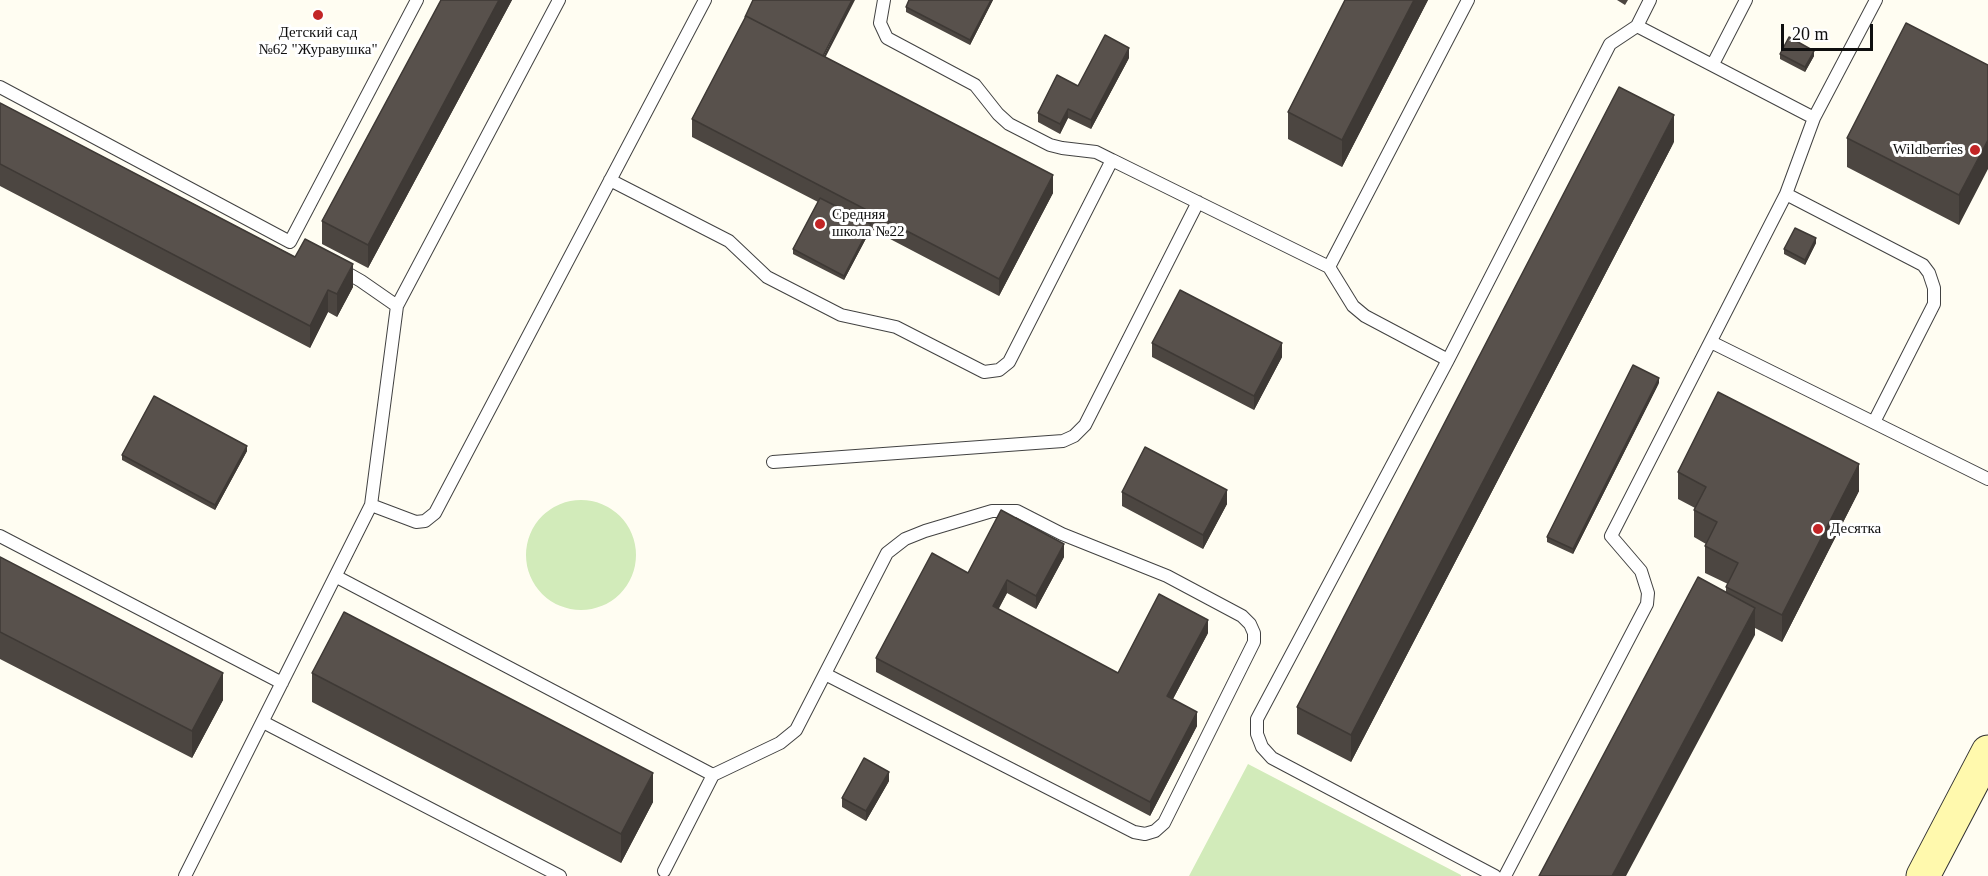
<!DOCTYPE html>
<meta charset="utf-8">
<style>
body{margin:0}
#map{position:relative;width:1988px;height:876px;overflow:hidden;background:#fffdf2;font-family:"Times New Roman",serif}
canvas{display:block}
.scale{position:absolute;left:1781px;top:24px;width:92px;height:27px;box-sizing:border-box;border:3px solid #0f0f0f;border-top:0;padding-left:8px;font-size:18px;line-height:21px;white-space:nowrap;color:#0f0f0f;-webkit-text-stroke:4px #fff;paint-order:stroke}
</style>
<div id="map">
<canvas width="1988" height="876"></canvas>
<div class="scale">20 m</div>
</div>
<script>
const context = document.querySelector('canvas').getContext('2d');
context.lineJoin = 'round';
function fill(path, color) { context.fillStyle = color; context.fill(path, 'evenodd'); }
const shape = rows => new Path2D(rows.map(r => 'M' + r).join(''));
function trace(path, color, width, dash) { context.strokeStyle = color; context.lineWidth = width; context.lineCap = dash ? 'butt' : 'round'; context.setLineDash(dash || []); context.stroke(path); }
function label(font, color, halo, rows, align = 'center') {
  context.font = font + ' "Times New Roman",serif'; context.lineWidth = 6; context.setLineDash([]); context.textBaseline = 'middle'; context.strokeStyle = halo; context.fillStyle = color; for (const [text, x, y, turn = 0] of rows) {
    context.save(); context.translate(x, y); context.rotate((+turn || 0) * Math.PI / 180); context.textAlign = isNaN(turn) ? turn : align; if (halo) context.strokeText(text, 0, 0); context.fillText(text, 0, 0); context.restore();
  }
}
const green = shape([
 '526 555a55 55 0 1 1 110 0a55 55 0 1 1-110 0Z',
 [1248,764,1461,875,1461,876,1189,876]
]);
const service = shape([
 [884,0,880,23,887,38,975,85,998,114,1009,124,1050,145,1062,148,1096,152,1112,160],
 [1637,26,1814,118],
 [1713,64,1746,0],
 [0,87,290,242,417,0],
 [610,180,729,241,767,277,841,315,896,327,984,372,999,370,1009,362,1112,160,1329,267],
 [1786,194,1923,265,1929,273,1934,288,1934,304,1874,422],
 [340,269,361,281,397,306],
 [1711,342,1988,479],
 [1448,360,1365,316,1353,306,1329,267,1468,0],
 [773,462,1063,441,1074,436,1085,425,1198,202],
 [371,505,416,522,425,521,435,513,705,0],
 [0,536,282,683],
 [337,577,713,775,664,871],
 [263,722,560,876],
 [713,775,780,743,796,730,887,553,905,539,925,531,992,511,1017,511,1062,534,1167,576,1242,616,1250,624,1254,633,1254,642,1164,823,1155,831,1145,834,1134,832,825,674],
 [185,876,371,505,397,306,559,0],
 [1495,876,1272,758,1262,747,1257,734,1257,719,1448,360,1610,44,1637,26,1650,0],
 [1505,876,1647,604,1648,593,1641,571,1611,536,1786,194,1814,118,1876,0]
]);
const secondary = shape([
 [1923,876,1988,752]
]);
const wall = shape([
 [441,0,512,0,368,268,322,244,322,221],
 [993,0,970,45,906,12,906,7],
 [1345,0,1428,0,1342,167,1288,139,1288,112],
 [1617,0,1628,0,1625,5],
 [745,18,825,57,1053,193,999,296,871,229,844,280,793,254,793,249,818,202,692,137,692,119],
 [1780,54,1814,56,1805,72,1780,59],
 [1129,58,1091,129,1068,118,1060,134,1038,122,1038,113,1078,86],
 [1988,65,1959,225,1847,167,1847,138],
 [0,103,353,287,337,317,328,312,310,348,0,186],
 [1674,142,1351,762,1297,734,1297,707],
 [1816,243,1805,265,1784,254,1784,249],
 [1152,343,1282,357,1254,410,1152,357],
 [1659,383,1573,554,1547,542,1547,537],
 [247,451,215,510,122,460,122,455],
 [1678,472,1859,491,1782,642,1755,628,1755,635,1726,592,1726,587,1728,584,1705,573,1705,546,1706,544,1694,537,1694,510,1695,508,1678,499],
 [1122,492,1227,504,1203,549,1122,506],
 [0,557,223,700,192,758,0,659],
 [1064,557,1036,609,1007,593,998,609,1118,673,1208,633,1173,699,1197,726,1150,816,876,672,876,658,968,573],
 [312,673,653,802,621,863,312,702],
 [889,781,866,821,842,807,842,798]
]);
const shadedWall = shape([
 [499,0,512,0,368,268,368,245],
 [852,0,855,0,823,62,823,57],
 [991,0,993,0,970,45,970,40],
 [1414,0,1428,0,1342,167,1342,140],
 [1129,48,1129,58,1091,129,1091,120],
 [1814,51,1814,56,1805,72,1805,67],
 [1068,109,1068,118,1060,134,1060,124],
 [1674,115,1674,142,1351,762,1351,735],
 [1988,140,1988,169,1959,225,1959,195],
 [1053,175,1053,193,999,296,999,279],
 [871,224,871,229,844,280,844,276],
 [1816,238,1816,243,1805,265,1805,260],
 [353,264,353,287,337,317,337,294],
 [328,290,328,312,310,348,310,326],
 [1282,343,1282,357,1254,410,1254,396],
 [1659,378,1659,383,1573,554,1573,549],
 [247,446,247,451,215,510,215,505],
 [1859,464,1859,491,1782,642,1782,615],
 [1227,490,1227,504,1203,549,1203,535],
 [1064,544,1064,557,1036,609,1036,596],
 [1007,580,1007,593,993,620,993,606],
 [1755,608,1755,635,1626,876,1612,876],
 [1208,620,1208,633,1167,710,1167,696],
 [223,673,223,700,192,758,192,731],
 [1197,712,1197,726,1150,816,1150,802],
 [889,772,889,781,866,821,866,811],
 [653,773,653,802,621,863,621,834]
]);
const building = shape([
 [441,0,499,0,368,245,322,221,441,0],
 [753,0,852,0,823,56,746,16,745,17,753,0],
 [909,0,991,0,970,40,906,7,909,0],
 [1345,0,1414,0,1342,140,1288,112,1345,0],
 [746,16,1053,175,999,279,692,119,746,16],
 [1906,23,1988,65,1988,140,1959,195,1847,138,1906,23],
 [1105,35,1129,48,1091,120,1068,109,1060,124,1038,113,1057,75,1078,86,1105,35],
 [1789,37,1814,51,1805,67,1780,54,1789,37],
 [1619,87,1674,115,1351,735,1297,707,1619,87],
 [0,103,295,257,305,239,353,264,337,294,328,290,310,326,0,164,0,103],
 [820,198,871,224,844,276,793,249,820,198],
 [1795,228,1816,238,1805,260,1784,249,1795,228],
 [1180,290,1282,343,1254,396,1152,343,1180,290],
 [1633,365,1659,378,1573,549,1547,537,1633,365],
 [1718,392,1859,464,1782,615,1726,587,1738,563,1705,546,1717,522,1694,510,1706,487,1678,472,1718,392],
 [154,396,247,446,215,505,122,455,154,396],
 [1145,447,1227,490,1203,535,1122,492,1145,447],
 [1001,510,1064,544,1036,596,1007,580,993,606,1118,673,1159,594,1208,620,1167,696,1197,712,1150,802,876,658,932,553,968,573,1001,510],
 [0,557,223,673,192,731,0,632,0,557],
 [1698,577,1755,608,1612,876,1539,876,1698,577],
 [344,612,653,773,621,834,312,673,344,612],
 [864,758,889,772,866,811,842,798,864,758]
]);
const markers = [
 [318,15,6,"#c22526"],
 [1975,150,6,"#c22526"],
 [820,224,6,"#c22526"],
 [1818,529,6,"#c22526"]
];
const poiNames = [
 ["Детский сад",318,33,"center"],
 ["№62 \"Журавушка\"",318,50,"center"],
 ["Wildberries",1963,150,"right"],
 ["Средняя",832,215],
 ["школа №22",832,232],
 ["Десятка",1830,529]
];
fill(green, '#d2ebba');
trace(service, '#424242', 14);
trace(secondary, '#313131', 35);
trace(service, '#fff', 12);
trace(secondary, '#fff9ad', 33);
fill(wall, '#4c4641');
fill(shadedWall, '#3e3935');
fill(building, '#58514c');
trace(building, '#3e3935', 1.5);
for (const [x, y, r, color] of markers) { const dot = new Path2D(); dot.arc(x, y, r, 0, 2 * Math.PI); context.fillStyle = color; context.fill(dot); trace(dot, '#fff', 2); }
label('15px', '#0f0f0f', '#fff', poiNames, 'left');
</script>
